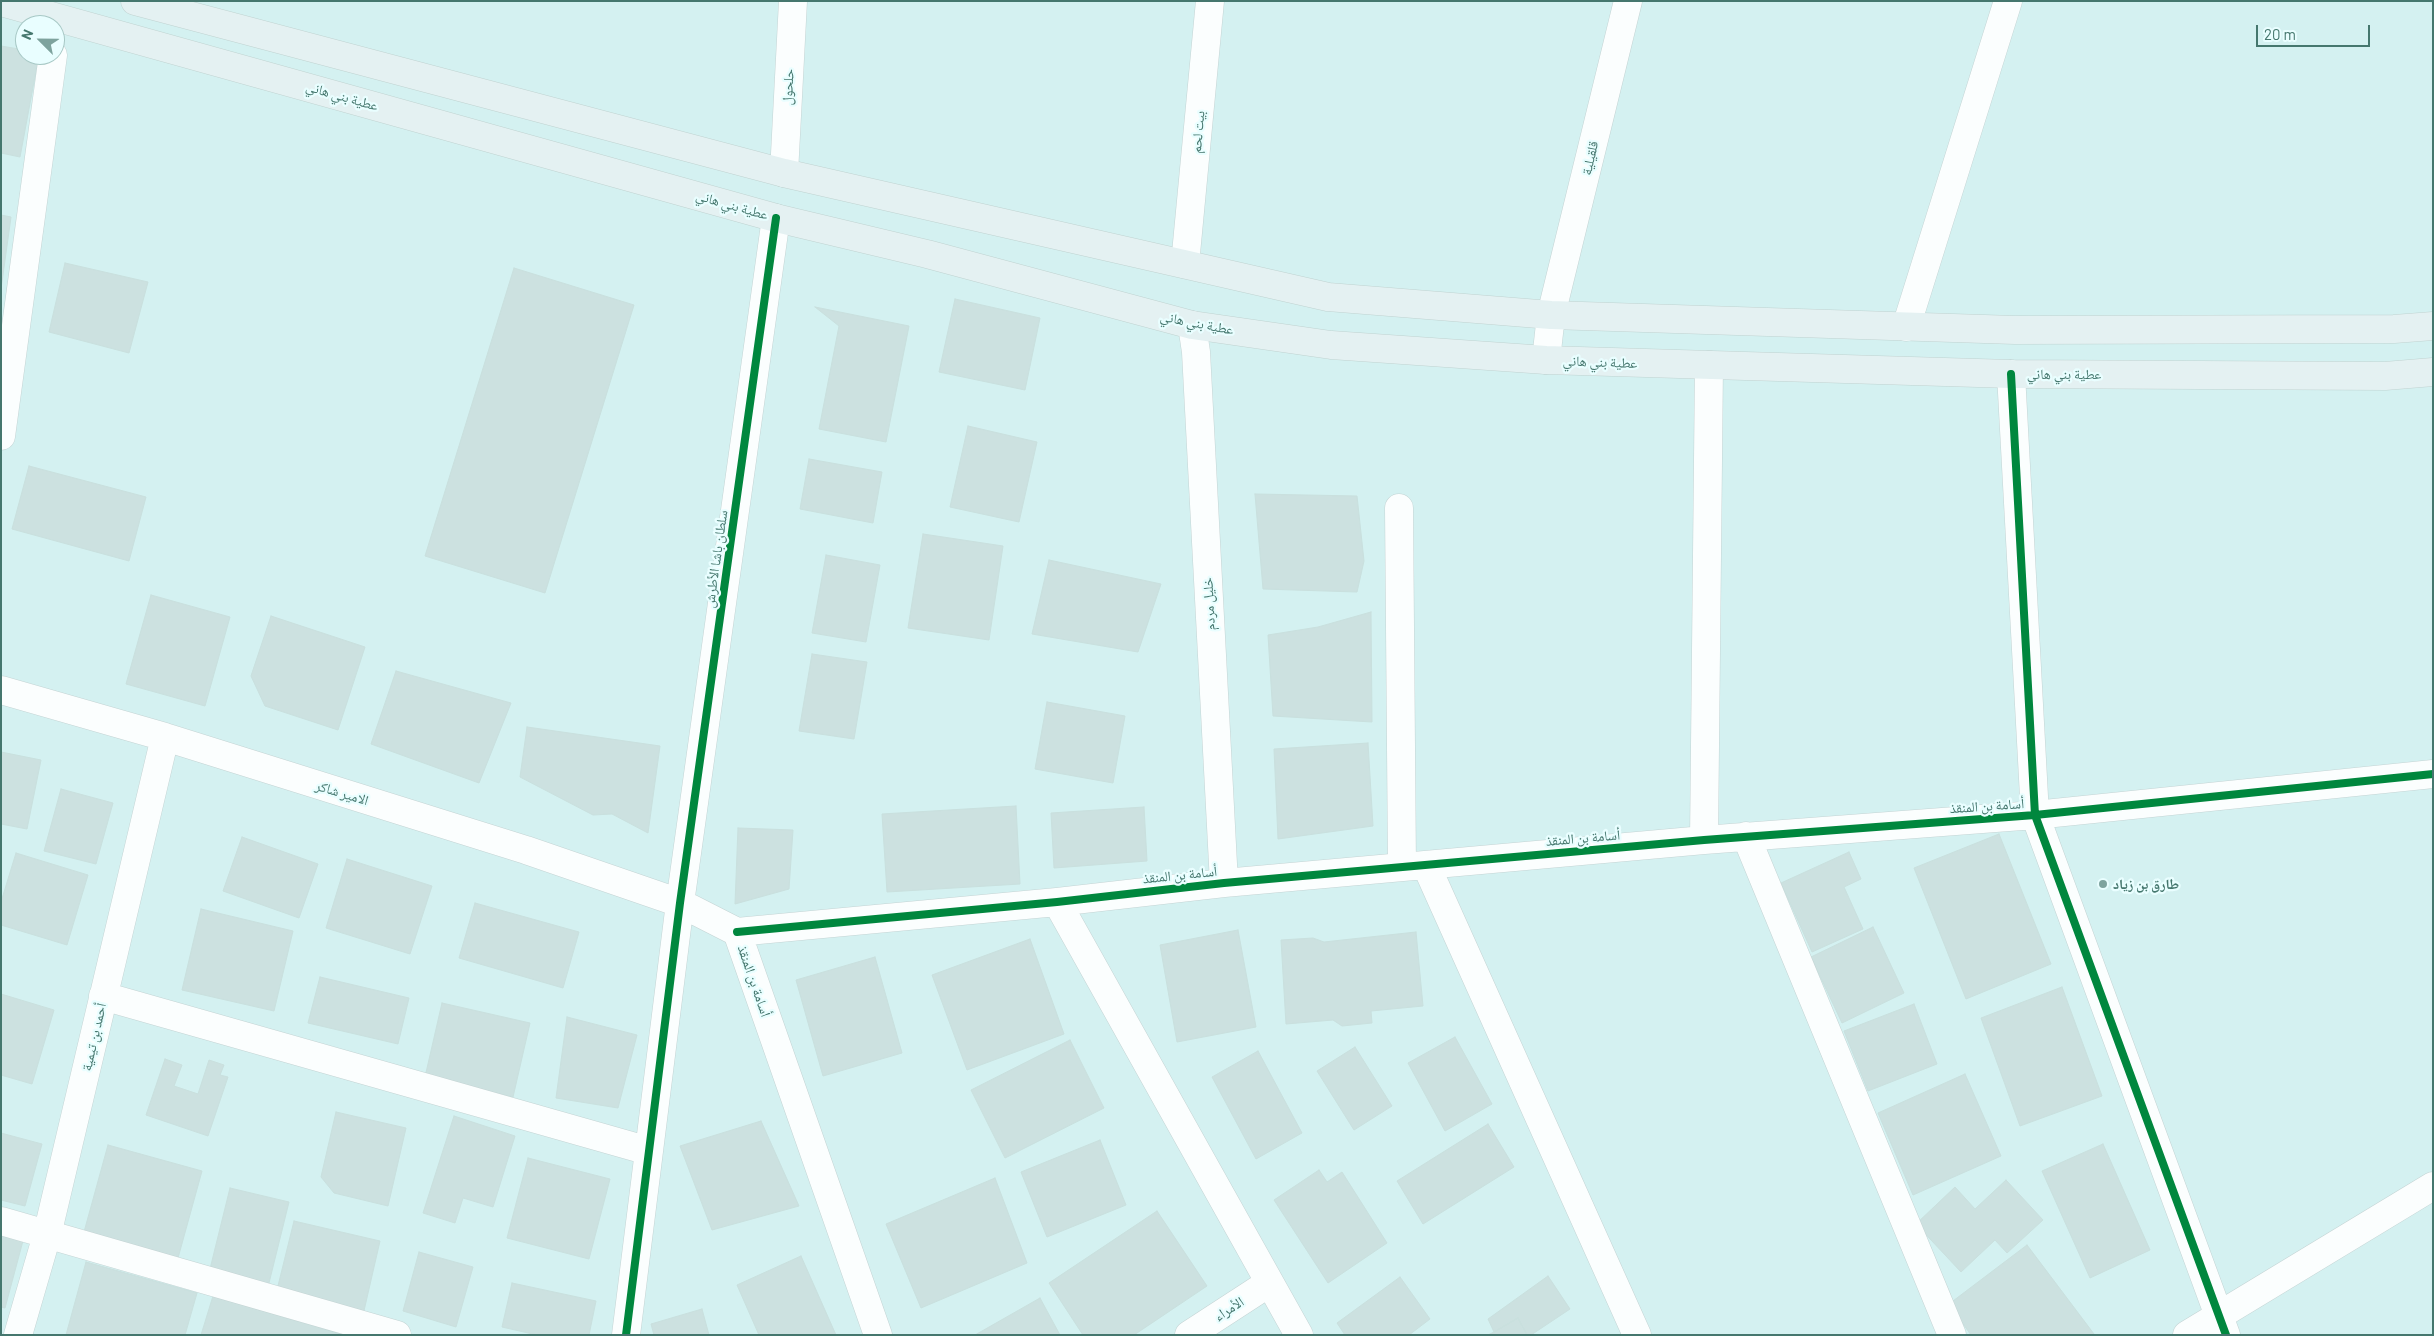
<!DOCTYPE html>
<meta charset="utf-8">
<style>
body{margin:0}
#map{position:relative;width:2434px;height:1336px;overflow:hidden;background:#e7f6f8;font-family:Barlow,sans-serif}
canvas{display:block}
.frame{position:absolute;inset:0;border:2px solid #45776e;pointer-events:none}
.north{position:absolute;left:15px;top:15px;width:50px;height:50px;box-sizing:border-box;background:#e9feff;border:1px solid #a7c8c5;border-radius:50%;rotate:293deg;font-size:14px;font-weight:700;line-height:20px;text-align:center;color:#45776e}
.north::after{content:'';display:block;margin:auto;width:18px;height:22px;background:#7ea39e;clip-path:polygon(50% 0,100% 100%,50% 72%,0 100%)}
.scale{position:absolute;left:2256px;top:25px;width:114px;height:22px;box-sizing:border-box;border:2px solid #45776e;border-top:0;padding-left:6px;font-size:15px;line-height:18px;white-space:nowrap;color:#45776e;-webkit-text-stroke:4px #e9feff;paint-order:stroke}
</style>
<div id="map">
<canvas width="2434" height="1336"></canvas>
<div class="frame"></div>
<div class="north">N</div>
<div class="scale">20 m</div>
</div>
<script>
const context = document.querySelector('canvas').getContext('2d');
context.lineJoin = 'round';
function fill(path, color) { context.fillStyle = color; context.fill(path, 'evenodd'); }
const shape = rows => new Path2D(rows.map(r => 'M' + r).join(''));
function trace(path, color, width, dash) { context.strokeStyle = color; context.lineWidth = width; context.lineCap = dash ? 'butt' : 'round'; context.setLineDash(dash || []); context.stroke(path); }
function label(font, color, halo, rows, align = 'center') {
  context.font = font + ' Barlow,"Noto Naskh Arabic",sans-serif'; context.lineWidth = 4.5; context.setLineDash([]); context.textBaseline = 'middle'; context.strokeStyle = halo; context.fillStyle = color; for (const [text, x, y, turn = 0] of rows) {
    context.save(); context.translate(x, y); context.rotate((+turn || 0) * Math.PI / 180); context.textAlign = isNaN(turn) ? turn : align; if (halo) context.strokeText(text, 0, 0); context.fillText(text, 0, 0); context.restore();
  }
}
const residential = shape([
 [1,1,2433,1,2433,1335,1,1335],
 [25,25,55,25,55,55,25,55]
]);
const building = shape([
 [1,46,25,50,25,55,39,55,20,157,1,153,1,46],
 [1,215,11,217,1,289,1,215],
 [65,263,148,282,129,353,49,332,65,263],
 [514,268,634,305,545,593,425,556,514,268],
 [955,299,1040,318,1025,390,939,372,955,299],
 [815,307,909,326,886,442,819,429,839,326,815,307],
 [968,426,1037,442,1019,522,950,507,968,426],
 [809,459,882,472,873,523,800,509,809,459],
 [29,466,146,497,129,561,12,529,29,466],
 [1255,494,1357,496,1364,561,1357,592,1263,589,1255,494],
 [923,534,1003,546,989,640,908,628,923,534],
 [826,555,880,565,866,642,812,633,826,555],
 [1049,560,1161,584,1138,652,1032,634,1049,560],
 [151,595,230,617,205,706,126,684,151,595],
 [1371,612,1372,722,1273,716,1268,635,1318,627,1371,612],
 [271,616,365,647,338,730,265,706,251,676,271,616],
 [812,654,867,662,854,739,799,731,812,654],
 [396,671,511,703,479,783,371,744,396,671],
 [1047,702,1125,716,1113,783,1035,769,1047,702],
 [527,727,660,746,648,833,612,814,593,815,520,777,527,727],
 [1368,743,1373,826,1278,839,1274,749,1368,743],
 [1,752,41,760,27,829,1,824,1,752],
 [61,789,113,803,96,864,44,851,61,789],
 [1016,806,1020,884,887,892,882,814,1016,806],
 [1144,807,1147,861,1054,868,1051,813,1144,807],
 [738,828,793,830,789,889,735,904,738,828],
 [1999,834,2051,964,1966,999,1914,868,1999,834],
 [242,837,318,864,299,918,223,891,242,837],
 [1849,852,1861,879,1844,887,1863,929,1812,952,1781,883,1849,852],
 [16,853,88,875,67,945,1,925,1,902,16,853],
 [347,859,432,886,410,954,326,928,347,859],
 [475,903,579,932,563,988,459,958,475,903],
 [201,909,293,931,274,1011,182,990,201,909],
 [1873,927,1904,993,1842,1023,1811,957,1873,927],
 [1238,930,1256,1027,1177,1042,1160,945,1238,930],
 [1416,932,1423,1006,1371,1011,1372,1023,1342,1026,1333,1020,1286,1024,1281,940,1313,938,1324,942,1416,932],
 [1030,939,1064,1034,967,1070,932,975,1030,939],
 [875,957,902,1053,823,1076,796,980,875,957],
 [320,977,409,998,398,1044,308,1023,320,977],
 [2062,987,2102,1096,2020,1126,1981,1018,2062,987],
 [1,994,54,1010,32,1084,1,1075,1,994],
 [442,1003,530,1023,513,1097,425,1077,442,1003],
 [1914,1004,1937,1064,1868,1091,1844,1031,1914,1004],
 [567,1017,637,1035,618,1108,556,1098,567,1017],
 [1455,1037,1492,1104,1445,1131,1408,1063,1455,1037],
 [1070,1040,1104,1108,1005,1158,971,1090,1070,1040],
 [1355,1047,1392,1106,1354,1130,1317,1071,1355,1047],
 [1258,1051,1302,1133,1256,1159,1212,1077,1258,1051],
 [165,1059,182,1065,174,1086,198,1094,209,1060,224,1065,220,1075,228,1077,208,1136,146,1115,165,1059],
 [1965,1074,2001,1156,1913,1195,1878,1113,1965,1074],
 [336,1112,406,1128,388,1206,334,1193,321,1177,336,1112],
 [454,1116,515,1136,493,1207,463,1198,455,1223,423,1213,454,1116],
 [761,1121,799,1206,712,1230,680,1146,761,1121],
 [1488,1124,1514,1167,1423,1224,1397,1181,1488,1124],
 [1,1133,42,1144,25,1206,1,1200,1,1133],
 [1100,1140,1126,1205,1047,1237,1021,1172,1100,1140],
 [2103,1144,2150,1250,2090,1278,2042,1171,2103,1144],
 [108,1145,202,1171,178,1258,84,1232,108,1145],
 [528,1158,610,1179,589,1259,507,1238,528,1158],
 [1319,1170,1327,1182,1342,1172,1387,1243,1328,1283,1274,1200,1319,1170],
 [995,1178,1027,1263,921,1308,886,1224,995,1178],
 [2006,1180,2043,1220,2007,1253,1995,1240,1961,1272,1916,1224,1955,1187,1975,1209,2006,1180],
 [230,1188,289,1202,268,1287,209,1273,230,1188],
 [1157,1211,1207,1286,1134,1335,1083,1335,1049,1283,1157,1211],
 [294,1221,380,1241,363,1315,276,1294,294,1221],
 [1,1231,24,1237,5,1308,1,1307,1,1231],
 [2027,1245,2094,1334,2093,1335,1971,1335,1949,1304,2027,1245],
 [419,1252,473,1267,456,1327,403,1311,419,1252],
 [801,1256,836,1335,759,1335,737,1285,801,1256],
 [86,1262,197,1293,185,1335,66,1335,86,1262],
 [1548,1276,1570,1309,1531,1335,1527,1335,1518,1318,1494,1332,1488,1319,1548,1276],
 [1400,1277,1430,1319,1409,1335,1345,1335,1337,1323,1400,1277],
 [512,1283,596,1301,589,1335,537,1335,502,1327,512,1283],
 [213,1296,344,1335,201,1335,213,1296],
 [1040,1298,1060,1335,975,1335,1040,1298],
 [702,1309,709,1335,654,1335,651,1324,702,1309],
 [1518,1318,1527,1335,1488,1335,1494,1332,1518,1318]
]);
const minor = shape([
 [784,173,793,1],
 [1185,264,1210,1],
 [1192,325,1196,352,1224,883],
 [1906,327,2008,1],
 [1546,360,1551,315,1628,1],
 [2011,374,2035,815,2226,1335],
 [1,436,53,55],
 [1399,508,1402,867],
 [1,690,165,737,526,850,680,903,737,932],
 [1746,836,1952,1335],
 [1704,840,1709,365],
 [1426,865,1637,1335],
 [1057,902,1299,1335],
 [737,932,1057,902,1224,883,1704,840,2035,815,2433,774],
 [737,932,878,1335],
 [103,996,649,1151],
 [1,1221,397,1335],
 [18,1335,47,1235,165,737],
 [626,1335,680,903,776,218],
 [1189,1335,1269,1283],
 [2187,1335,2433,1186]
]);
const major = shape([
 [135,1,784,173,1328,297,1551,315,2015,330,2394,329,2433,326],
 [1,2,776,218,927,254,1192,325,1331,345,1546,360,2011,374,2385,376,2433,372]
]);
const cycleway = shape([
 [2011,374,2035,815,2226,1335],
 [737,932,1057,902,1224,883,1704,840,2035,815,2433,774],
 [626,1335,680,903,776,218]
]);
const markers = [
 [2103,884,5,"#7ea39e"]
];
const streetNames = [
 ["حلحول",788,87,-87],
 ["عطية بني هاني",342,96,16],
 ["بيت لحم",1198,132,-85],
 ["قلقيلية",1590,158,-77],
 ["عطية بني هاني",732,205,16],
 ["عطية بني هاني",1197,323,11],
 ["عطية بني هاني",1600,362,2],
 ["عطية بني هاني",2064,374],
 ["سلطان باشا الأطرش",716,559,-82],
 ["خليل مردم",1209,604,-93],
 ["الامير شاكر",342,793,17],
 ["أسامة بن المنقذ",1987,806,-4],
 ["أسامة بن المنقذ",1583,838,-5],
 ["أسامة بن المنقذ",1180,875,-6],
 ["أسامة بن المنقذ",754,981,71],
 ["أحمد بن تيمية",94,1037,-77],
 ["الأمراء",1229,1309,-33]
];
const poiNames = [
 ["طارق بن زياد",2113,884]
];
fill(residential, '#d4f1f1');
fill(building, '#cce1e0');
trace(building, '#c9e0de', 1);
trace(minor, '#c4d4d4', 29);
trace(major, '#c0d3d1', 29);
trace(minor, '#fbfefe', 28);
trace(major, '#e4f1f2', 28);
trace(cycleway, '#00873e', 8);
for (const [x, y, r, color] of markers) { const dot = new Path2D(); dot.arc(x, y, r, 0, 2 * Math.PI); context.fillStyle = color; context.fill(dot); trace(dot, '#e9feff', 2); }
label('14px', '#45776e', '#e9feff', streetNames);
label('bold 14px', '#45776e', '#e9feff', poiNames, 'left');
</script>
